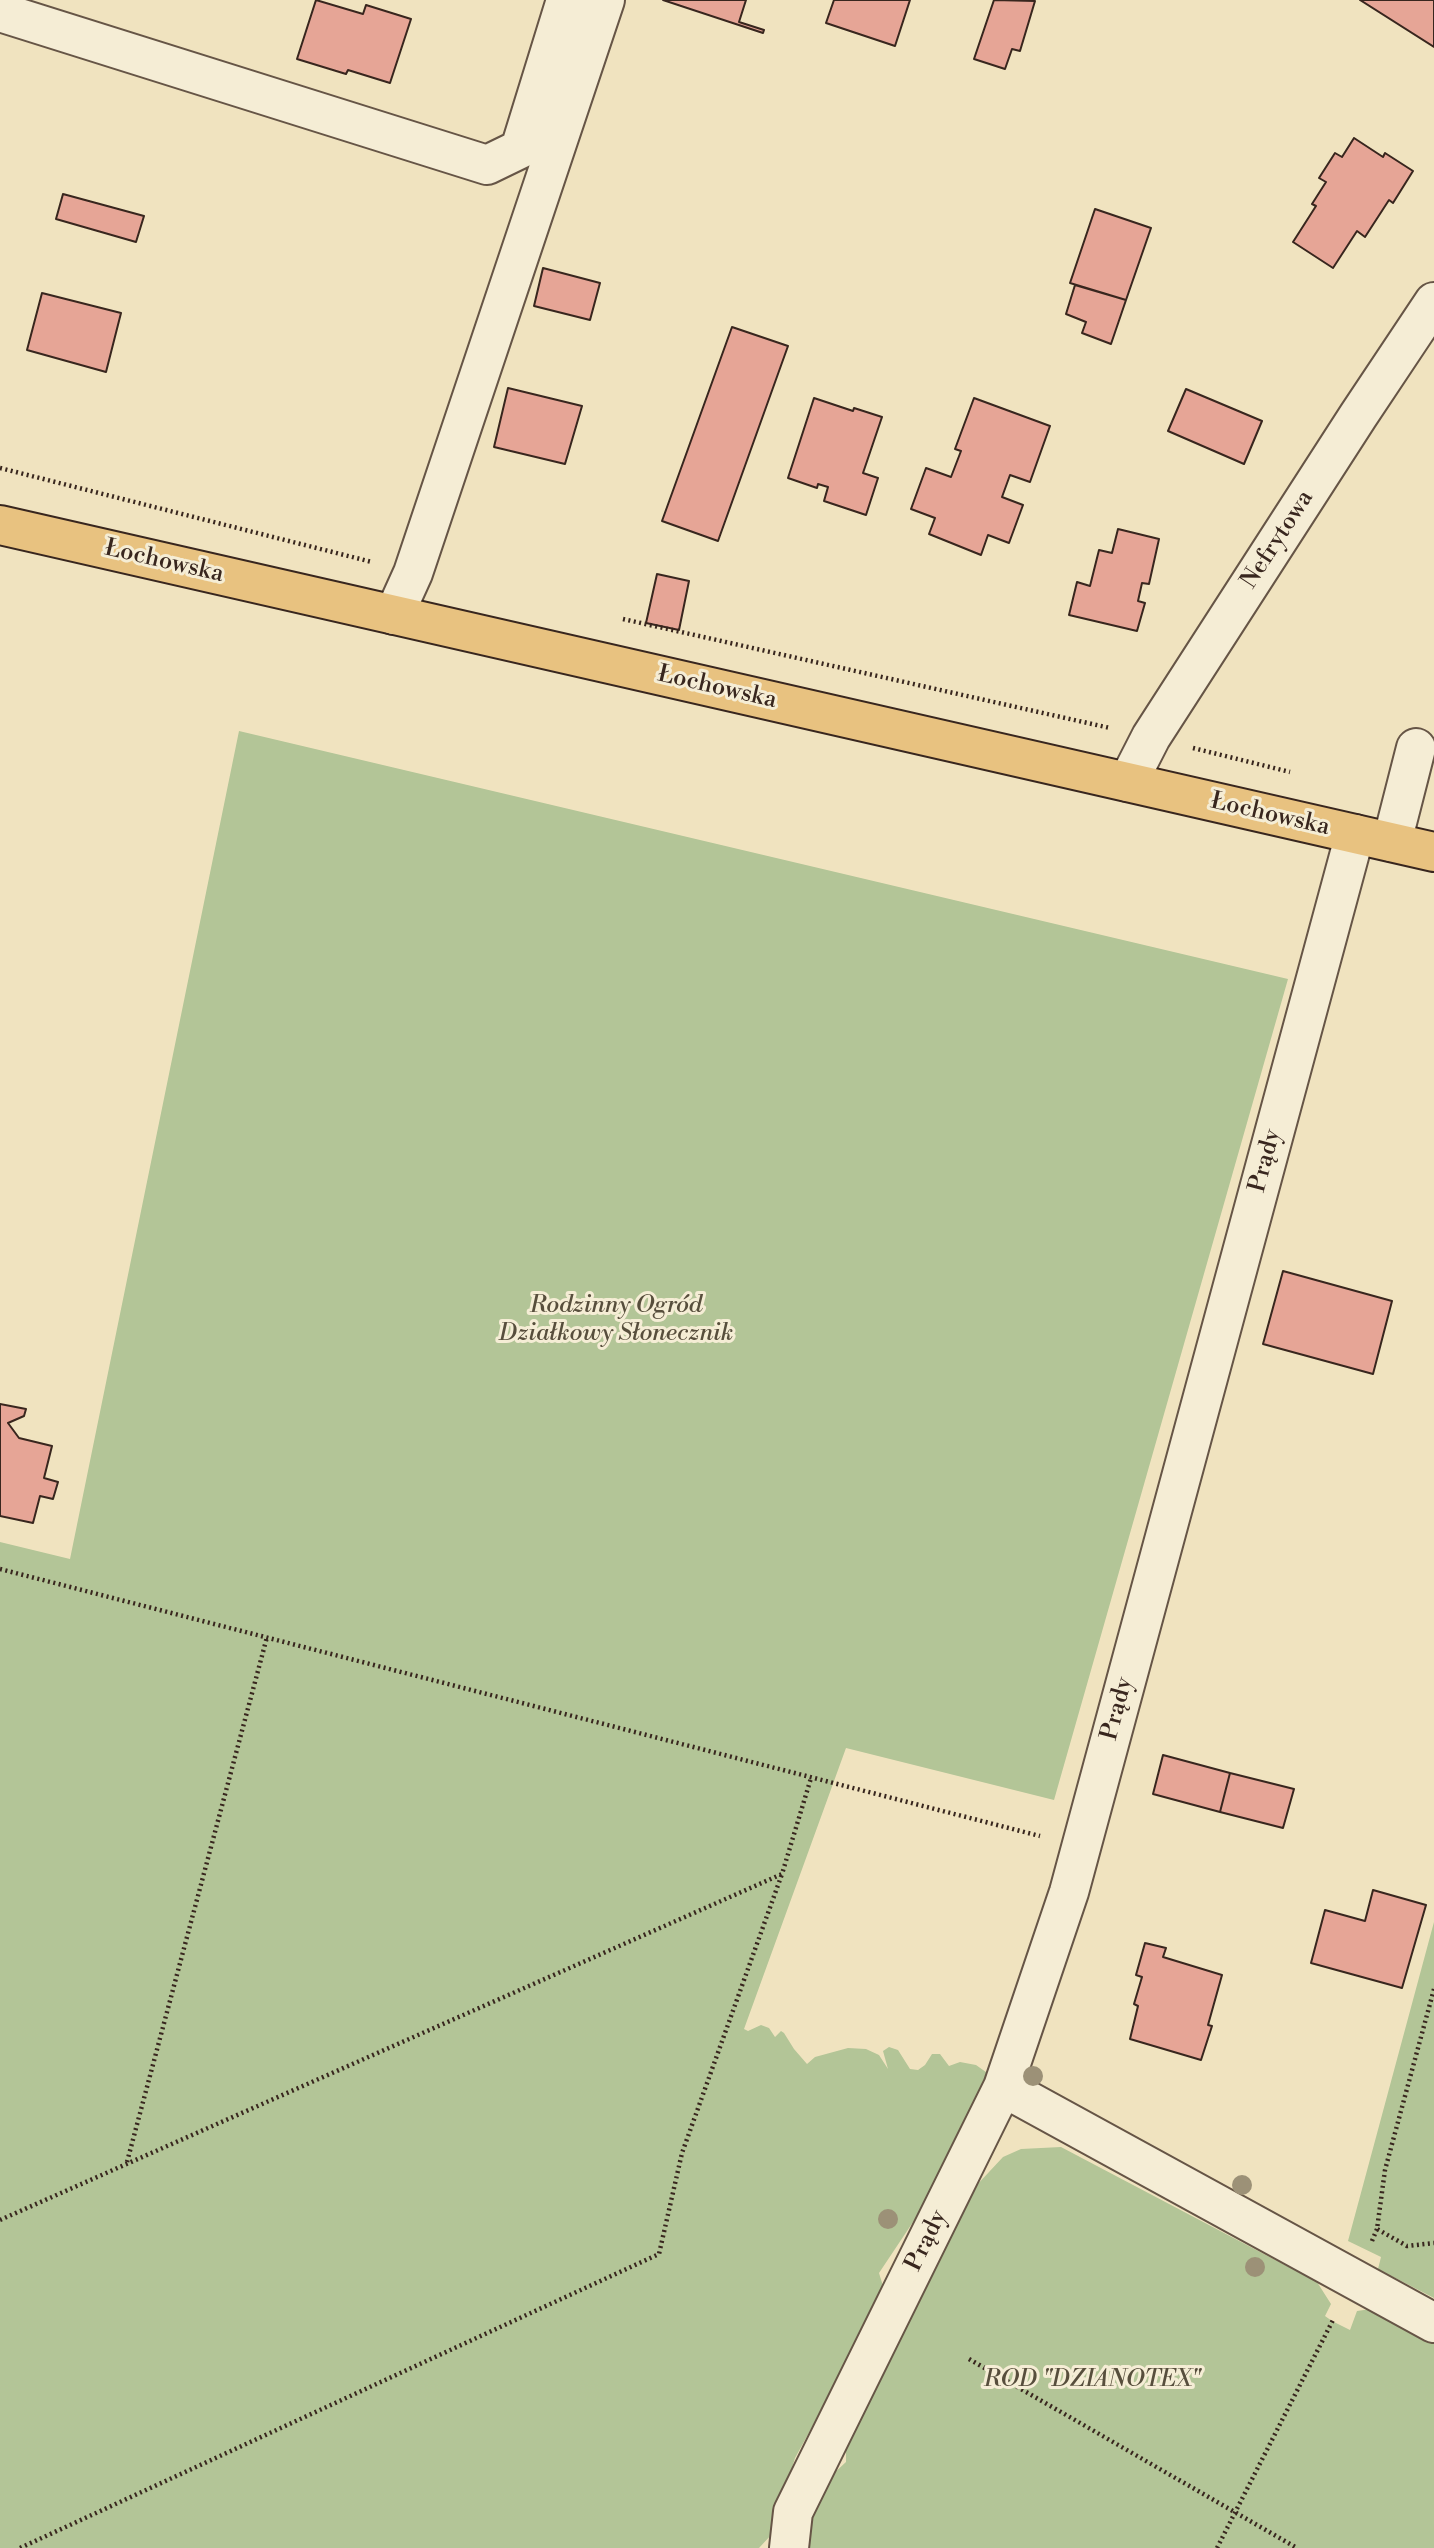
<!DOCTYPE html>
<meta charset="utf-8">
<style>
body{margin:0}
canvas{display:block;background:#f0e3bf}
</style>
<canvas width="1434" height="2548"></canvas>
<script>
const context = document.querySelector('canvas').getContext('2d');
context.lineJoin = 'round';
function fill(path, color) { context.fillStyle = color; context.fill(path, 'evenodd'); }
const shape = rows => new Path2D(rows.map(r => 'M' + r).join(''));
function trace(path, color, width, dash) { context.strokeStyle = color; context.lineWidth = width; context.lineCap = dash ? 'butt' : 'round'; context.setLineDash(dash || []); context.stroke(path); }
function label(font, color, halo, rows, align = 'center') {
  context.font = font + ' "Libre Bodoni",serif'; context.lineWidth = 6; context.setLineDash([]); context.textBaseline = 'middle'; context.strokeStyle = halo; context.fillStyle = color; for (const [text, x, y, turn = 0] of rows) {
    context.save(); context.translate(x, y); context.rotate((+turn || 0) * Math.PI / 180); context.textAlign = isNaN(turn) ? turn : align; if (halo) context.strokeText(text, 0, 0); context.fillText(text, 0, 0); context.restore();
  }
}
const green = shape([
 [239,731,1288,979,1054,1800,846,1748,744,2029,748,2031,761,2025,769,2028,775,2037,781,2031,784,2033,794,2049,807,2064,815,2057,848,2048,866,2049,879,2055,888,2069,883,2051,889,2047,898,2050,910,2069,918,2070,925,2065,932,2054,940,2054,949,2066,960,2062,976,2065,1000,2082,953,2162,879,2273,883,2286,901,2275,947,2217,1003,2157,1021,2149,1061,2147,1317,2282,1331,2304,1325,2316,1332,2321,1350,2330,1357,2311,1371,2309,1434,2342,1434,2548,792,2548,831,2476,846,2462,846,2448,824,2425,823,2407,795,2458,772,2534,759,2548,0,2548,0,1542,70,1559],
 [1434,1922,1434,2298,1378,2269,1381,2257,1348,2241]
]);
const building = shape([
 [316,0,363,14,366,5,411,19,390,83,348,70,346,74,297,59,316,0],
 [663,0,746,0,739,22,764,30,763,33,663,0],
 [834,0,910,0,895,46,826,23,834,0],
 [994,0,1035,1,1020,51,1012,49,1005,69,974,59,994,0],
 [1360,0,1434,0,1434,47,1360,0],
 [1354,138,1383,157,1385,153,1413,171,1393,203,1389,200,1365,237,1357,231,1333,268,1293,242,1316,206,1312,204,1326,182,1319,178,1335,153,1342,157,1354,138],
 [63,194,144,216,136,242,56,219,63,194],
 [1095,209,1151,228,1126,300,1070,283,1095,209],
 [543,268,600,283,590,320,534,306,543,268],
 [1075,285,1126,300,1111,344,1082,333,1086,322,1066,314,1075,285],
 [42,293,121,313,106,372,27,350,42,293],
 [732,327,788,346,718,541,662,521,732,327],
 [508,388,582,406,565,464,494,447,508,388],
 [1186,389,1262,421,1244,464,1168,431,1186,389],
 [814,398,853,411,854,408,882,417,863,473,878,478,866,515,824,501,828,487,818,484,817,488,788,478,814,398],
 [974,398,1050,426,1030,482,1010,475,1002,497,1023,505,1009,543,988,535,981,555,929,534,935,518,911,509,926,468,951,477,961,451,955,449,974,398],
 [1118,529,1159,539,1149,584,1142,583,1138,601,1145,603,1137,631,1069,615,1077,582,1090,586,1099,550,1112,553,1118,529],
 [657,574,689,581,679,630,646,623,657,574],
 [1283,1271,1392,1301,1373,1374,1263,1344,1283,1271],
 [0,1404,26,1409,24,1416,8,1423,19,1438,52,1446,44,1478,58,1482,53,1499,40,1496,33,1523,0,1516,0,1404],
 [1163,1755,1230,1773,1220,1812,1153,1794,1163,1755],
 [1230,1773,1294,1789,1283,1828,1220,1812,1230,1773],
 [1373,1890,1426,1905,1402,1988,1311,1963,1325,1910,1365,1921,1373,1890],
 [1145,1943,1166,1948,1163,1957,1222,1975,1208,2025,1212,2026,1201,2060,1130,2039,1138,2006,1134,2004,1142,1977,1136,1975,1145,1943]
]);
const path = shape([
 [0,468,372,562],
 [623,619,1110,728],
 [1193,748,1290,772],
 [0,1569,1040,1836],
 [1434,1989,1385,2170,1377,2229,1407,2246,1434,2243],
 [127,2162,267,1637],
 [0,2220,782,1874,811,1778],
 [1372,2241,1377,2229],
 [969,2359,1297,2548],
 [20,2548,659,2254,682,2153,782,1874],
 [1217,2548,1334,2318]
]);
const minor = shape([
 [0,12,487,165,520,149,566,0],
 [394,615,413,573,605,0],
 [1128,782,1151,737,1358,416,1434,302],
 [1392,842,1416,748],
 [1003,2087,1434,2323],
 [789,2548,793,2512,1003,2087,1069,1892,1355,834]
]);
const major = shape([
 [0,525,1434,852]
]);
const trees = [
 [1033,2076],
 [1242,2185],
 [888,2219],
 [1255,2267]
];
const streetNames = [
 ["Nefrytowa",1278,540,-57],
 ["Łochowska",164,562,13],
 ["Łochowska",717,688,13],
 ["Łochowska",1270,815,13],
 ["Prądy",1266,1161,-75],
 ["Prądy",1118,1709,-75],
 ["Prądy",927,2241,-64]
];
const parkNames = [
 ["Rodzinny Ogród",616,1306],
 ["Działkowy Słonecznik",616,1334],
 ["ROD \"DZIANOTEX\"",1092,2380]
];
fill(green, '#b3c597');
fill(building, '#e6a596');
trace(building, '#38261e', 2);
trace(minor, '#665546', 42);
trace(major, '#38261e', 42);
trace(path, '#38261e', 4.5, [2, 3.5]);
trace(minor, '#f5edd5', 38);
trace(major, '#e8c280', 38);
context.fillStyle = '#9c9177';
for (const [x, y] of trees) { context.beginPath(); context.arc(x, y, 10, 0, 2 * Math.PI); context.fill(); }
label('24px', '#38261e', '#f5edd5', streetNames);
label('italic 24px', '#574e3c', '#f5edd5', parkNames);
</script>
